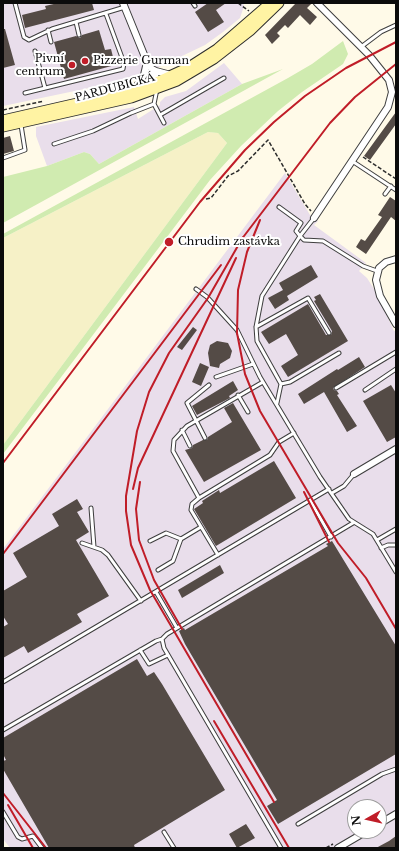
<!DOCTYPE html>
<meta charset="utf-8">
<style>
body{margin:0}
#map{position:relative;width:399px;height:851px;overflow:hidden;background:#fffae8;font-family:"Libre Baskerville",serif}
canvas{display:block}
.frame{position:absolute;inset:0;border:4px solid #0b0b0b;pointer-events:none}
.north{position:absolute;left:347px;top:799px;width:40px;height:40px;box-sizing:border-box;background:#fff;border:1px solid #9d9d9d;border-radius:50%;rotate:262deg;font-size:11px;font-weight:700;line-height:16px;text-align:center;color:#0b0b0b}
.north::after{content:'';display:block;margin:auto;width:14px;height:18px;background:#c01d28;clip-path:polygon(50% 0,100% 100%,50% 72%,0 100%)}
</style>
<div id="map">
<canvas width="399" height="851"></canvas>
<div class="frame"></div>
<div class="north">N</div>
</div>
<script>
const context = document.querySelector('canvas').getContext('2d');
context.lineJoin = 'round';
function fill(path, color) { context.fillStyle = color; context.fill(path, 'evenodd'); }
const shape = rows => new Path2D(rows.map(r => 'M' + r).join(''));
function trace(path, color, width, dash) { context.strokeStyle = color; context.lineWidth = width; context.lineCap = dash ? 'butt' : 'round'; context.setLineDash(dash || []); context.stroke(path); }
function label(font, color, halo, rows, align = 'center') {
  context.font = font + ' "Libre Baskerville",serif'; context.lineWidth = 4; context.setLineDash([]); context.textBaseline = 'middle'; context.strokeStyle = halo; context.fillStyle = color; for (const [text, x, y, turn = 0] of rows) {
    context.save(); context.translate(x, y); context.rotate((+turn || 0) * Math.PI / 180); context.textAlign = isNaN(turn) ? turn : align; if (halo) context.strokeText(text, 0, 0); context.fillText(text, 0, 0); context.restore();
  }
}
const industrial = shape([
 [3,3,243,3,244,6,240,18,223,32,205,45,159,67,113,83,3,106],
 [224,63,242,84,99,164,90,154,84,152,47,166,36,136,36,127,134,107,138,119,160,105,160,102,165,97,186,91],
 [285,173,310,215,318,221,314,225,366,263,359,271,367,278,376,292,394,331,396,331,396,848,10,848,3,839,3,549],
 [355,807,379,807,379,831,355,831]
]);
const farmland = shape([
 [208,132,218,133,227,143,3,445,3,238]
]);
const green = shape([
 [343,41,348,54,343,64,302,92,278,111,241,146,210,180,3,454,3,445,227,143,218,133,208,132,3,238,3,234,288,78,312,64],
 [283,69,245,90,3,223,3,177,47,166,84,152,90,154,99,164,242,84]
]);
const building = shape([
 [58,3,92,3,94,10,25,28,22,15,46,9,45,6],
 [208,3,226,3,216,10,224,22,208,32,195,12],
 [296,3,312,3,307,8,317,17,310,25,300,15,288,28,285,25,277,33,280,36,272,44,265,35],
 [3,29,5,29,15,65,3,68],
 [99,30,105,50,111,49,115,65,64,79,54,42,76,36,80,38,82,35],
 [396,112,396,124,370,160,364,156],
 [10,136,14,151,3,154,3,138],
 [390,197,396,201,396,221,391,217,366,254,356,247,361,239,365,241,382,217,378,215],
 [311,265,318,277,287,296,289,300,275,309,268,298,283,290,279,283],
 [320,294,348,341,288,377,281,366,298,355,286,334,269,344,261,332,308,304,326,335,331,335,332,331,314,301,316,300,314,297],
 [193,327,197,330,182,350,177,347],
 [217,341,228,343,232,351,230,358,220,364,219,368,210,366,208,353,210,345],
 [359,357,365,367,333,388,334,390,337,391,339,394,337,395,357,426,347,432,324,392,304,404,298,394,337,369,338,370],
 [200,363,209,367,201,386,192,382],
 [233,381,238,390,229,396,230,398,197,415,192,406],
 [391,385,396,393,396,437,387,442,363,401],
 [233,403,261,450,204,482,185,450,192,448,193,445,203,440,207,440,208,437,232,422,224,408],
 [274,461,296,498,216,546,194,509,203,503,202,501,219,490,220,493],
 [77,499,83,509,77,512,89,532,76,540,109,596,77,614,82,622,28,653,24,646,3,658,3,627,8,624,3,616,3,591,27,577,13,553,59,526,52,514],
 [332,541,396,646,396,754,278,824,267,806,277,800,185,644,179,631,184,628,185,630,328,546,326,544],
 [220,565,224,573,182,598,178,590],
 [137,659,147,676,154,672,162,684,225,790,134,845,135,848,49,848,3,769,3,761,6,760,3,754,3,738],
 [246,824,255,838,237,848,229,834],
 [396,836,396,848,376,848,389,841]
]);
const path = shape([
 [238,3,249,11],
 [3,110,44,101],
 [363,157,396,179],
 [206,199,211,198,228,176,238,171,268,140,305,204,311,211],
 [326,848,333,844]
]);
const service = shape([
 [15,3,24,37,29,40,52,29,125,7],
 [193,3,195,6],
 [76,22,79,35],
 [48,30,51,42],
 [361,47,381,32,396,25],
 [35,51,45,88],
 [157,89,154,104,164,123],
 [25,93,123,69,124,63,106,14],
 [160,115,224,78],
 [54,144,93,131,131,113,154,104],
 [3,158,25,150,21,125],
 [352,161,396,190],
 [385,194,391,186],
 [279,207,301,223,296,231,300,236,262,296,256,327,257,341,281,384,290,382,339,353],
 [314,218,300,236,304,240,323,241,363,266,377,271],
 [196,289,207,297,237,330,260,377,320,477,349,519,373,534,396,572],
 [256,327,308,298,329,333],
 [216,377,253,364],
 [263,382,187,426,174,440,173,451,199,498,270,455,279,442,294,433],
 [336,388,396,352],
 [365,390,396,369],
 [238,395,248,412],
 [277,403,281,384],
 [182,430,190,446],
 [205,438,187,403,209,385],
 [332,493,344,486,354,474],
 [199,498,192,504,191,510,218,555],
 [310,500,331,537],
 [91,508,94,547],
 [181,539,201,527],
 [377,540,396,529],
 [150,541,166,533,181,539,173,561,158,570],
 [82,543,102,550,108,555,141,601],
 [381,548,388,545,396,545],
 [156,592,177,628],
 [140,650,149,664,168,655],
 [3,682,329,489],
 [3,730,156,641,162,639],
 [3,812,18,837,22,839,33,836,42,848],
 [298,824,382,774,396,769],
 [164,832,174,848],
 [281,848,164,648,162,639,167,634,353,523]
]);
const minor = shape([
 [123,3,147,62,154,72,156,78,154,83],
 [152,69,156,71,171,75],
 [135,89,144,75,147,62],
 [314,218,388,107,392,92,389,80,369,55,317,3],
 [396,259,386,262,379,268,376,280,380,296,396,324],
 [354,474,396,449],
 [379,824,396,814],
 [338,848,367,831]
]);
const secondary = shape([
 [3,120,134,90,154,83,189,67,217,49,270,3],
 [3,127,131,98,177,81,214,59,250,31,279,3]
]);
const rail = shape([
 [260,220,247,252,238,290,237,333,245,374,260,411,338,543,366,578,396,629],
 [243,237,208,298,169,353,149,392,137,431,126,496,126,511,131,545,150,590,274,802],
 [241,240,330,123,355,97,396,64],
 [3,463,200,202,245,150,274,122,305,96,346,68,396,42],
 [140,482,136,509,139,540,154,580,182,629],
 [133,489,138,468,236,258],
 [304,492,329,542],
 [3,554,221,265],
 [214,721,289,848],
 [3,793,46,848],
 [8,805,33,848]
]);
const markers = [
 [85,61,4,"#c01d28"],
 [72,65,4,"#c01d28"],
 [169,242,5,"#c01d28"]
];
const poiNames = [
 ["Pivní",64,59,"right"],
 ["centrum",64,72,"right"],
 ["Pizzerie Gurman",93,61],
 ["Chrudim zastávka",178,242]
];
const streetNames = [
 ["PARDUBICKÁ",115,88,-15]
];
fill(industrial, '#e9deeb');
fill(farmland, '#f6f1c7');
fill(green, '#d0ebb0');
fill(building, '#544b46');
trace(service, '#3e3e3e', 5);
trace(minor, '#3e3e3e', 8);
trace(secondary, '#2d2d2d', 11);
trace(path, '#2d2d2d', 1.5, [4, 2]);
trace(service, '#fff', 3);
trace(minor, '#fff', 6);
trace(secondary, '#fff3a3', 9);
trace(rail, '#c01d28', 2);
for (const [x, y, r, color] of markers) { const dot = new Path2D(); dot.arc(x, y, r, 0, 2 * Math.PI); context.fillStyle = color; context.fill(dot); trace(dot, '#fff', 1.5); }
label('11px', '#0b0b0b', '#fff', poiNames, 'left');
label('11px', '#0b0b0b', '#fff', streetNames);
</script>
